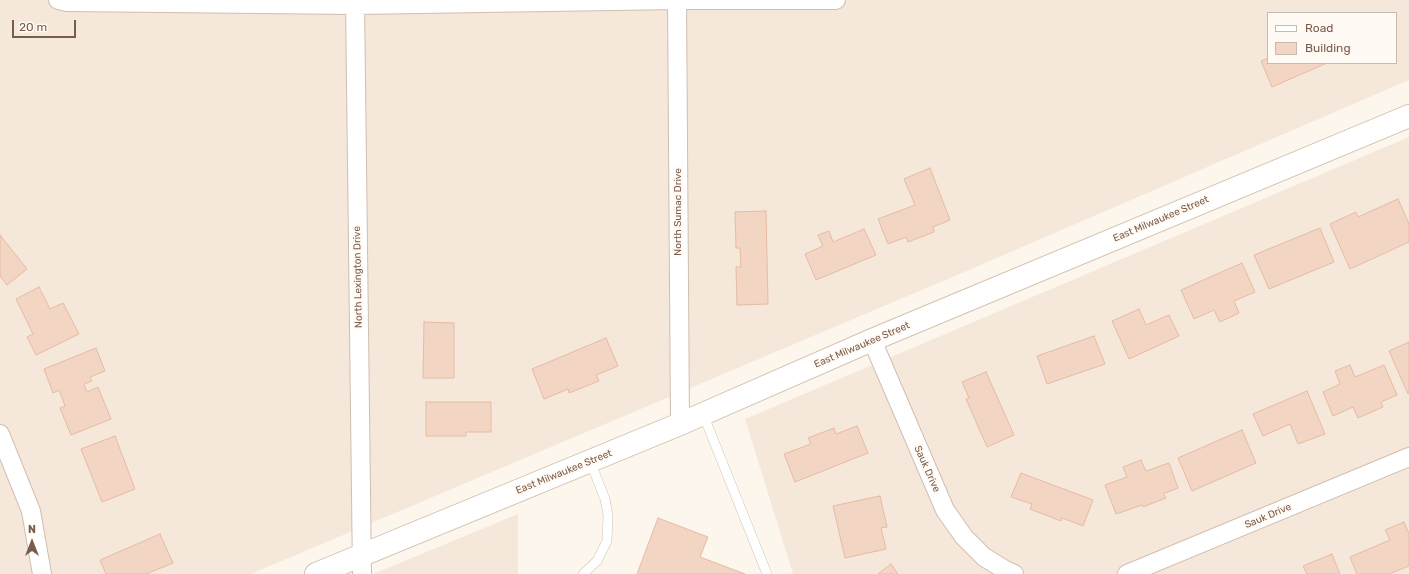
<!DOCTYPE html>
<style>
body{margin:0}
#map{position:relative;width:1409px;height:574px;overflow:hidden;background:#fdf6ec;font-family:Rubik,sans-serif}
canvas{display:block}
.legend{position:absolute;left:1267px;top:12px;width:130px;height:52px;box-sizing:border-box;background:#fffaf3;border:1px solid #cabbb1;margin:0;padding:5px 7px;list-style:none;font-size:12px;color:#7a5c4d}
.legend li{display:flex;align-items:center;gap:8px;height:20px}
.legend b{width:20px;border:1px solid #cabbb1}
.north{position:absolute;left:12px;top:522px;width:40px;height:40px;-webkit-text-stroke:3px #fffaf3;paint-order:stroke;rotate:0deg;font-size:11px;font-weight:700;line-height:16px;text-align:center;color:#7a5c4d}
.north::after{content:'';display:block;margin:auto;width:14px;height:18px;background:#7a5c4d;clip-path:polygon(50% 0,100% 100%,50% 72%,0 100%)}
.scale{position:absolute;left:12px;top:20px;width:64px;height:18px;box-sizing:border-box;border:2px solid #7a5c4d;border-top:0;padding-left:5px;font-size:12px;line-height:14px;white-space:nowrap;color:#7a5c4d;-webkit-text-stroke:3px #fffaf3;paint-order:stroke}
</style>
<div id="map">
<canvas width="1409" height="574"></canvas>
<ul class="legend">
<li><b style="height:5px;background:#fff"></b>Road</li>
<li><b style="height:11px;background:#f3d5c3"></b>Building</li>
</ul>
<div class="north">N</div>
<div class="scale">20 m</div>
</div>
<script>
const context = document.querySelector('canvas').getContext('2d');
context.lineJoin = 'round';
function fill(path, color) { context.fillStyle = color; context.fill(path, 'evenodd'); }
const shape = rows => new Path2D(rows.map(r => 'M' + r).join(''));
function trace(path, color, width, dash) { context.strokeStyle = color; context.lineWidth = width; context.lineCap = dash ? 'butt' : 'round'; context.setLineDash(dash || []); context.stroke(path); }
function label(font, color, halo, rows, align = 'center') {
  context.font = font + ' Rubik,sans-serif'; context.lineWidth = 4; context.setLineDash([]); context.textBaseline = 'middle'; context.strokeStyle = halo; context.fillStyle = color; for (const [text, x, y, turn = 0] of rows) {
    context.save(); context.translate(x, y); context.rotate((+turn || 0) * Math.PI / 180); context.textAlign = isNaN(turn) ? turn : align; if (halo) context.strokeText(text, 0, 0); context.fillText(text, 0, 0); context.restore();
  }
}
const residential = shape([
 [0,0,1409,0,1409,80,962,273,251,574,0,574],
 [1268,13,1396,13,1396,63,1268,63],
 [1409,137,1409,574,793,574,745,419],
 [518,514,518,574,373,574]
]);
const building = shape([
 [1268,58,1268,63,1327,63,1272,87,1261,61,1268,58],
 [930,168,950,220,933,227,934,232,908,242,906,237,888,244,878,219,915,205,904,179,930,168],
 [1398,199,1409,224,1409,242,1350,269,1330,224,1356,212,1358,217,1398,199],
 [766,211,768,304,737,305,736,267,741,267,740,248,736,248,735,212,766,211],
 [1320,228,1334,262,1269,289,1254,255,1320,228],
 [864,229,876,255,816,280,805,254,823,246,818,235,829,231,833,242,864,229],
 [0,235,27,269,7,285,0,276,0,235],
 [1242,263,1255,292,1234,301,1239,313,1220,322,1214,310,1194,319,1181,290,1242,263],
 [39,287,50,309,63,303,79,334,36,355,27,337,33,334,16,299,39,287],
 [1139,309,1146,325,1169,315,1179,336,1129,359,1112,321,1139,309],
 [424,322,454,323,454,378,423,378,424,322],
 [1094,336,1105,364,1047,384,1037,356,1094,336],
 [606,338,618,366,596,375,599,381,569,393,568,389,544,399,532,369,606,338],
 [1409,342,1409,393,1408,394,1389,351,1409,342],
 [96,348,105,371,90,377,92,381,84,384,87,392,98,387,111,419,71,435,60,408,65,406,59,390,53,393,44,369,96,348],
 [1350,365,1355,377,1384,365,1397,395,1381,402,1383,407,1358,418,1353,407,1333,416,1323,392,1340,384,1335,371,1350,365],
 [986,372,1014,435,987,447,966,399,969,398,962,382,986,372],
 [1307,391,1325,434,1298,444,1290,424,1263,436,1253,414,1307,391],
 [426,402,491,402,491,432,466,432,466,436,426,436,426,402],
 [857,426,868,453,795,482,784,454,811,444,808,438,834,428,836,434,857,426],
 [1242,430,1256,463,1192,491,1178,458,1242,430],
 [115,436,135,489,102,502,81,449,115,436],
 [1141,460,1146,471,1169,463,1178,488,1163,494,1166,498,1143,507,1142,505,1116,514,1105,485,1127,477,1123,467,1141,460],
 [1021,473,1093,500,1083,526,1062,518,1061,521,1030,509,1032,504,1011,497,1021,473],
 [880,496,887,527,881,528,886,549,845,558,833,506,880,496],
 [658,518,708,537,700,557,745,574,637,574,658,518],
 [1404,522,1409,534,1409,566,1389,574,1357,574,1350,557,1390,540,1385,530,1404,522],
 [160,534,173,563,146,574,106,574,100,560,160,534],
 [1332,554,1340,574,1307,574,1303,566,1332,554],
 [891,564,898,574,878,574,891,564]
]);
const lane = shape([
 [703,414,767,574],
 [583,574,597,561,607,541,608,515,605,499,590,461]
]);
const street = shape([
 [58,0,67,2,355,5,677,0,836,0],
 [355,0,362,574],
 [677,0,680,424],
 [872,340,945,510,964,537,984,557,1005,570,1014,574],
 [0,434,31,511,42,574],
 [1127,574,1409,457]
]);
const secondary = shape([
 [316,574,680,424,872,340,1409,116]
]);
const streetNames = [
 ["North Sumac Drive",678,212,-90],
 ["East Milwaukee Street",1161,219,-23],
 ["North Lexington Drive",358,277,-91],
 ["East Milwaukee Street",862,345,-23],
 ["Sauk Drive",927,469,66],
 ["East Milwaukee Street",564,472,-22],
 ["Sauk Drive",1268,516,-23]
];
fill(residential, '#f5e8da');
fill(building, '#f3d5c3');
trace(building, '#e6bba3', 1);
trace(lane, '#d1beb0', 10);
trace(street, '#d1beb0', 20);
trace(secondary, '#d6c0b0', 24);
trace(lane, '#fff', 9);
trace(street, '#fff', 18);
trace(secondary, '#fff', 22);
label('10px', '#7a5c4d', '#fffaf3', streetNames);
</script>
